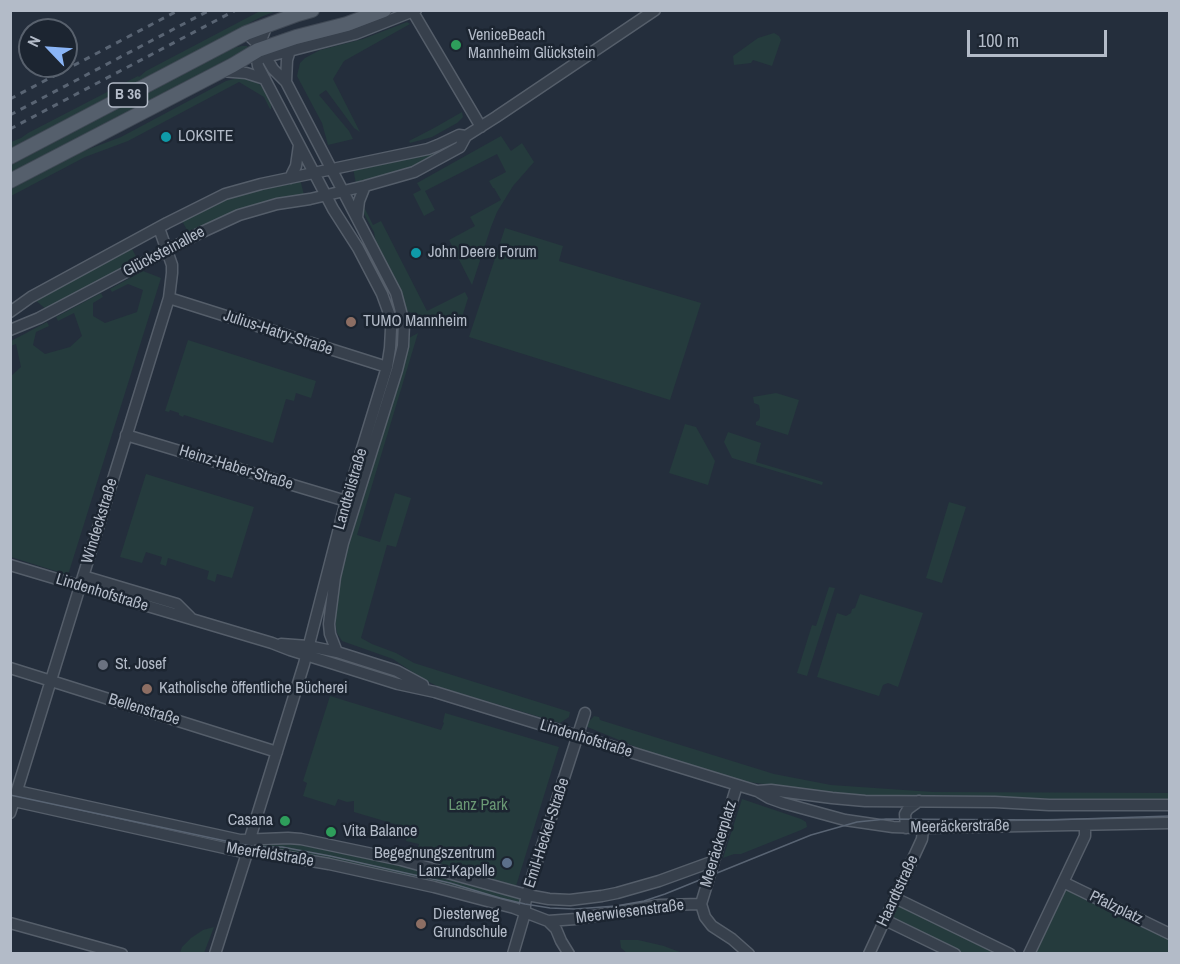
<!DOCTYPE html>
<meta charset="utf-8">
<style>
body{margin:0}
#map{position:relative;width:1180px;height:964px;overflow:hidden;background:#242e3c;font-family:"Archivo Narrow",sans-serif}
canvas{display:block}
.frame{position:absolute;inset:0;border:12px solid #b3bbc8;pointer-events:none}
.north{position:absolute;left:18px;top:18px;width:60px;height:60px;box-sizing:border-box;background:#1c2531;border:2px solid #58616d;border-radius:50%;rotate:295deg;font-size:16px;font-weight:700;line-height:24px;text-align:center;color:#b3bbc8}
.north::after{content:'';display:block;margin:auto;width:21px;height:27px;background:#8ab5f6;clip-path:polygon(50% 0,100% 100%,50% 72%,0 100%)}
.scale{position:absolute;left:967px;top:30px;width:140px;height:27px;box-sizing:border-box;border:3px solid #b3bbc8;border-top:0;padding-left:8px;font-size:18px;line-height:21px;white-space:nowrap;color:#b3bbc8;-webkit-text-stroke:4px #1c2531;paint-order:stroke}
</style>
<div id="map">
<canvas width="1180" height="964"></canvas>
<div class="frame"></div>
<div class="north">N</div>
<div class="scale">100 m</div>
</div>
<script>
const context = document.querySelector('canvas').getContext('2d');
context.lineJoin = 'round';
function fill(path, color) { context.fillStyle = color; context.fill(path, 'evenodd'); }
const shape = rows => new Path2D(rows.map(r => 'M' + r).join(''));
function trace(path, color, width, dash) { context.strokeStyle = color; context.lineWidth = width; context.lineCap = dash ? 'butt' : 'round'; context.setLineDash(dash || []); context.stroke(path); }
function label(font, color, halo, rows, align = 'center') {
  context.font = font + ' "Archivo Narrow",sans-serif'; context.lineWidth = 5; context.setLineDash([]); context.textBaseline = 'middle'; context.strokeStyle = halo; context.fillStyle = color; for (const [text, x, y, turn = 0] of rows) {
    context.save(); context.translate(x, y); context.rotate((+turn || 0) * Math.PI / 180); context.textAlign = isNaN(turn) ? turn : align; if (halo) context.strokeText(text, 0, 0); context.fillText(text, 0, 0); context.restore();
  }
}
const green = shape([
 [262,10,276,11,261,17,11,148,11,142,21,138,28,133,138,76,139,77,146,71],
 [407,22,410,24,344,61,333,79,360,132,354,128,326,90,319,95,349,131,353,139,328,145,322,123,297,76,300,63,305,58,320,50,363,39],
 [774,33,779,36,781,40,772,66,753,60,751,63,734,65,733,56,758,38],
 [242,46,247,46,249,48,11,173,11,165,232,48],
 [245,77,255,81,264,88,271,101,271,109,270,109,264,97,239,82,128,141,85,157,11,196,11,189,81,152,121,137,226,81,238,78],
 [462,112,463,117,457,123,432,137,410,143,409,141,434,128],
 [501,136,511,151,522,143,534,162,513,186,497,212,491,227,472,285,449,240,475,226,470,217,501,200,494,188,493,188,489,181,506,172,497,154,425,191,435,210,424,216,413,194,421,190,417,183],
 [460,139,459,141,452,145,402,172,356,184,353,168],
 [300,179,304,195,190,235,182,221,219,200],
 [364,207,373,225,381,221,427,311,465,292,468,298,459,327,406,311,376,245,374,232,364,214,362,208],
 [505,228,563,246,559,261,701,303,670,400,469,337],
 [131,247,139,262,48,311,34,299],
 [143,271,161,278,68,575,11,557,11,376,21,367,16,344,11,346,11,341,47,322,49,326,36,332,33,345,45,354,70,347,82,336,74,313,58,321,56,317,101,293,103,297,93,303,93,316,105,323,137,312,143,290,128,284,112,292,110,289],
 [418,333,357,535,380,542,395,493,411,498,396,547,387,545,361,638,372,644,396,653,414,663,570,712,569,717,560,723,439,687,421,678,393,659,342,641,337,633,334,617,341,563,407,339],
 [188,340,316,381,311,398,296,393,294,401,286,399,273,443,184,415,183,417,179,415,179,413,170,410,169,412,165,411],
 [776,393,799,400,788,435,756,425,756,422,759,420,760,417,760,410,759,405,754,403,753,397],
 [685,424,696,427,715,461,708,485,669,473],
 [728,432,761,443,756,462,823,482,822,485,732,458,724,442],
 [146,474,254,507,232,578,217,574,215,582,207,579,209,571,168,558,166,566,160,564,162,557,146,552,142,563,120,557],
 [949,502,966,507,942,583,926,578],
 [829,587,835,588,807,676,797,673,812,625,816,626],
 [860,594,923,613,898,687,888,683,883,685,879,696,817,677,837,613,846,616,851,613,852,609,855,608],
 [330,696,441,730,444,723,443,722,445,713,559,747,516,886,416,856,419,844,406,841,408,828,354,812,354,801,347,802,338,799,335,806,303,796,307,783,303,781],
 [594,716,599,717,600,720,774,774,831,785,933,792,1169,793,1169,803,910,799,835,793,740,781,663,758,585,726],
 [742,799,801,819,806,822,807,827,801,830,741,854,734,854,723,858],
 [288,838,401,860,512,897,526,900,525,913,248,850,250,840],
 [1063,885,1169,937,1169,953,1029,954],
 [895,898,1010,953,955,953,885,920],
 [214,927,204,953,180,953,182,947,191,938,203,930],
 [620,940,638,940,664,946,682,953,627,953,621,948]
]);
const minor = shape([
 [413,12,481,127],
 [246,33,259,45,273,69,286,82,396,293,404,323,403,346,397,370,343,543,335,577,329,624,330,634,337,652],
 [262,58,355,34,416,10],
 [221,71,246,73,265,79],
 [286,82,287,60,291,47],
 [290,178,296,166,299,145],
 [357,218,359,201,365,186],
 [169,298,387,367],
 [10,312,31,297,167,223,225,194,261,184,428,149,438,145,459,135,466,136],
 [10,330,39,318,200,233,239,215,277,204,310,199,365,186,414,172,460,147,466,136,496,117,655,10],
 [126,435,346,501],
 [10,565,272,643,290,650,398,684,435,692,757,791,769,798,783,803,845,820,893,827,923,828,1170,823],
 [83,576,177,604,191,618],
 [281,644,308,646,337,652,397,671,423,685],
 [10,668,277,752],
 [737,785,701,904,705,917,712,926,732,939,749,954],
 [17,791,240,840,288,838,301,839,401,860,527,895,549,899,570,900,602,896,617,893,659,881,714,861],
 [757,791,771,790,832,798,865,801,995,802,1049,805,1170,805],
 [14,801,238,851,248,850,329,864,434,887,514,908,548,921,576,919,660,905,701,904],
 [10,813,169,298,172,273,172,265,159,228],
 [906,828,905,814,908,809,919,801],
 [1063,882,1170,934],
 [895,898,1010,954],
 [885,920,955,954],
 [548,921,556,929,561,941,569,954],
 [10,923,122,954],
 [215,954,248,850,251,835,304,664,346,501,387,367,390,348,391,329,390,316,382,294,358,248,333,209,258,66,257,60,258,48,267,25],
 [513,954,525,913,525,904,530,883,585,713],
 [869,954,922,839,923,828],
 [1029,954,1085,836,1085,825]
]);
const major = shape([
 [10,157,246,33,298,14,312,10],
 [10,181,233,65,258,50,296,37,347,24,384,10]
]);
const tram = shape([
 [10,795,235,843,256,847,282,847,330,856,450,883,500,898,525,904,550,908,575,909,616,906,644,901,665,894,811,835,857,822,886,819,1050,820,1170,816]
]);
const rail = shape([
 [10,99,179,10],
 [10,115,210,10],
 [10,129,236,10]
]);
const markers = [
 [456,45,6,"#2e9e5b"],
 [166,137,6,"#0f9aa8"],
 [416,253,6,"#0f9aa8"],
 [351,322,6,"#8d6e63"],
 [103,665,6,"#6b7280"],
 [147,689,6,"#8d6e63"],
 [285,821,6,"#2e9e5b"],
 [331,832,6,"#2e9e5b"],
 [507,863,6,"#5c6f8a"],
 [421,924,6,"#8d6e63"]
];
const shields = [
 [128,95,39]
];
const shieldNames = [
 ["B 36",128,95]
];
const poiNames = [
 ["VeniceBeach",468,36],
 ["Mannheim Glückstein",468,54],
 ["LOKSITE",178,137],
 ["John Deere Forum",428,253],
 ["TUMO Mannheim",363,322],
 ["St. Josef",115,665],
 ["Katholische öffentliche Bücherei",159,689],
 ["Casana",273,821,"right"],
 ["Vita Balance",343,832],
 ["Begegnungszentrum",495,854,"right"],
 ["Lanz-Kapelle",495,872,"right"],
 ["Diesterweg",433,915],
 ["Grundschule",433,933]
];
const streetNames = [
 ["Glücksteinallee",164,252,-28],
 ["Julius-Hatry-Straße",278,333,18],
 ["Heinz-Haber-Straße",236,468,17],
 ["Landteilstraße",351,489,-74],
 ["Windeckstraße",100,521,-73],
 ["Lindenhofstraße",102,593,17],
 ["Bellenstraße",144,710,17],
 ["Lindenhofstraße",586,739,17],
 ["Meeräckerstraße",960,827,-1],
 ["Emil-Heckel-Straße",547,833,-72],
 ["Meeräckerplatz",719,844,-73],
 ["Meerfeldstraße",270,855,9],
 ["Haardtstraße",898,891,-65],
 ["Pfalzplatz",1116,908,26],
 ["Meerwiesenstraße",630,912,-7]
];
const parkNames = [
 ["Lanz Park",478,806]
];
fill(green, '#253b3d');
trace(minor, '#555e6a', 13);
trace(major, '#404955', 16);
trace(minor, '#37404c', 10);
trace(major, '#555f6c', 14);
trace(tram, '#596473', 1.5);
trace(rail, '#596473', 3, [6, 6]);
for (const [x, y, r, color] of markers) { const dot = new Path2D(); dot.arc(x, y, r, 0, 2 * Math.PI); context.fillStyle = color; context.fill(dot); trace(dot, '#1c2531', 2); }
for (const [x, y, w] of shields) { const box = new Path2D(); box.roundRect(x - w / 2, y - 12, w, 24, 4.5); context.fillStyle = '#1c2531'; context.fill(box); trace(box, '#b3bbc8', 1.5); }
label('bold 15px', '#b3bbc8', null, shieldNames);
label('16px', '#b3bbc8', '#1c2531', poiNames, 'left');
label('16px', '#b3bbc8', '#1c2531', streetNames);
label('16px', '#6a9874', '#1c2531', parkNames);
</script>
